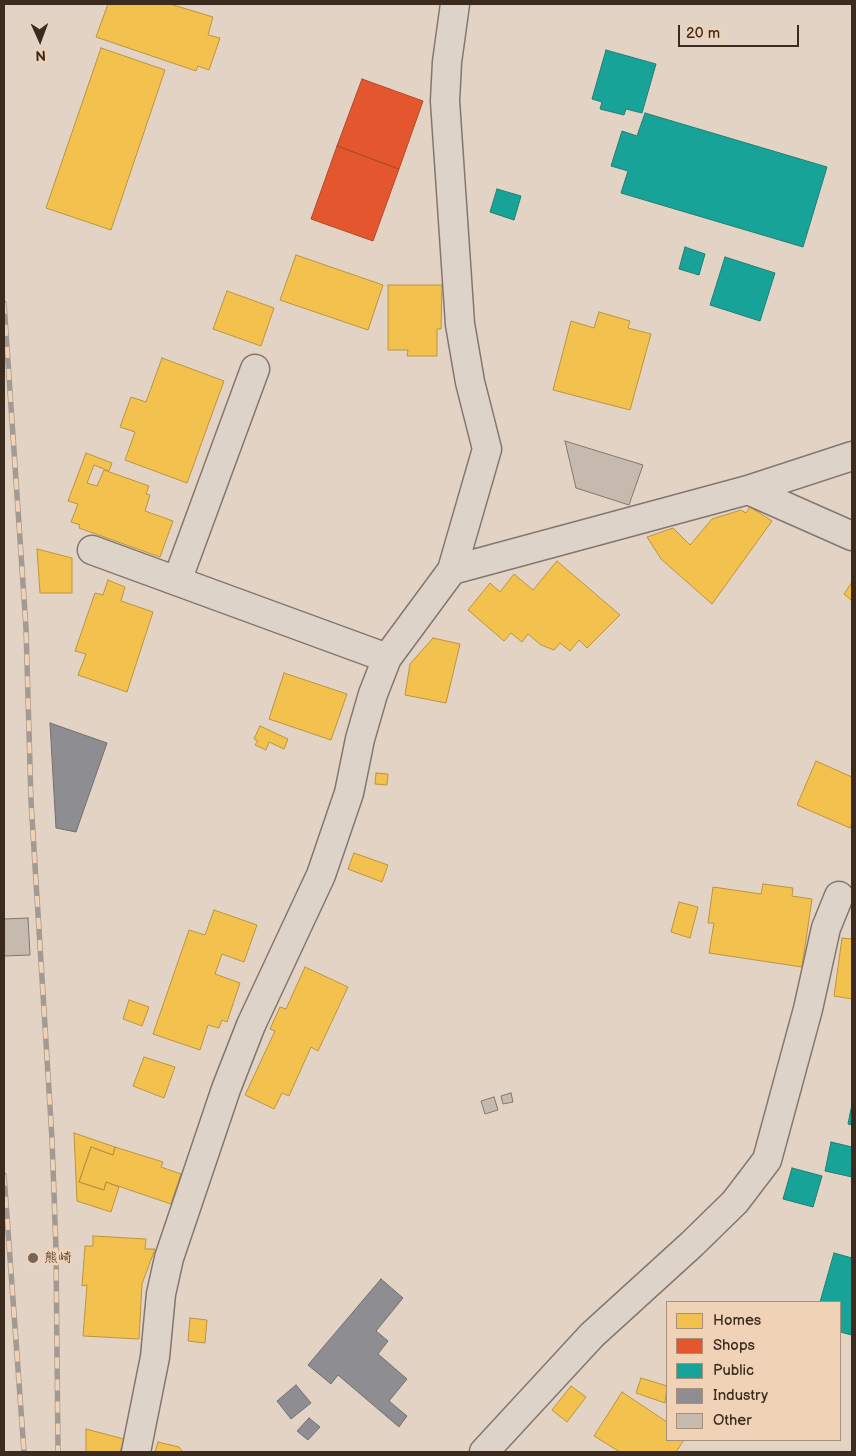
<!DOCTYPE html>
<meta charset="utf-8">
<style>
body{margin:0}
#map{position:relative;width:856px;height:1456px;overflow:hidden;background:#e3d3c4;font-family:"Balsamiq Sans",sans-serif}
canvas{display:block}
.frame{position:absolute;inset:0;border:5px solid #3b2a1e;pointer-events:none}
.legend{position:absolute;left:666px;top:1301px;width:175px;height:140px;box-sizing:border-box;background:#f0d3b7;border:1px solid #a88f7a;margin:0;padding:6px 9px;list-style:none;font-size:15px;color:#3b2a1e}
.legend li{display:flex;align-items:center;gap:10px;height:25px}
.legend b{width:25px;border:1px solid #a88f7a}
.north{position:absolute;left:15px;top:15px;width:50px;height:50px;-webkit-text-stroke:4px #f0d3b7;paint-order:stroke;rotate:178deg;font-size:14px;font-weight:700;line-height:20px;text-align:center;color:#3b2a1e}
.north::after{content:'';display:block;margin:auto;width:18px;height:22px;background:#3b2a1e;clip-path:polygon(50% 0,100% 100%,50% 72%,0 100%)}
.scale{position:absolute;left:678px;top:25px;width:121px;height:22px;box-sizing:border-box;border:2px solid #3b2a1e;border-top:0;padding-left:6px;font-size:15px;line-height:18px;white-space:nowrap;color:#3b2a1e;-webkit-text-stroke:4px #f0d3b7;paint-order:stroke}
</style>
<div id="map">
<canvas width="856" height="1456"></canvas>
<div class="frame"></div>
<ul class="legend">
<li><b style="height:14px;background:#f2c14e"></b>Homes</li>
<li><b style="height:14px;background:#e4572e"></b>Shops</li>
<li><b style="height:14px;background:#17a398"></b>Public</li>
<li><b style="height:14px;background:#8d8d92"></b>Industry</li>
<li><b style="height:14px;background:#c6baae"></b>Other</li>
</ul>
<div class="north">N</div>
<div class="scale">20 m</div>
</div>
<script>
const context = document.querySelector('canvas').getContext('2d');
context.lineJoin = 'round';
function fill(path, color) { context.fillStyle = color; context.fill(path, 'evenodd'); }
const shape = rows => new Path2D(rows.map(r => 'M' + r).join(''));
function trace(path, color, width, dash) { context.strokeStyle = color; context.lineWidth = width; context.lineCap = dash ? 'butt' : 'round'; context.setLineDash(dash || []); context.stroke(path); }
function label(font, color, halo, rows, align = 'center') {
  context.font = font + ' "Balsamiq Sans","Klee One",sans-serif'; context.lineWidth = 5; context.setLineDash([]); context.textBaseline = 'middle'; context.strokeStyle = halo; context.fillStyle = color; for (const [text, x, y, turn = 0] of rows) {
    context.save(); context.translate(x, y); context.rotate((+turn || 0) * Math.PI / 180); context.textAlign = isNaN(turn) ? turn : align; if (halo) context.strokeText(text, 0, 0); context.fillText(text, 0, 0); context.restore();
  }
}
const homes = shape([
 [108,4,170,4,213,17,208,35,220,38,209,70,198,66,196,71,96,37,108,4],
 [101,48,165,70,111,230,46,208,101,48],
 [296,255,383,285,368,330,280,300,296,255],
 [388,285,442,285,441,329,437,329,437,356,407,356,408,350,388,350,388,285],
 [227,291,274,308,261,346,213,329,227,291],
 [599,312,630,321,628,328,651,334,630,410,553,390,571,321,594,328,599,312],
 [162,358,224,381,187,483,125,460,135,432,120,427,131,397,146,402,162,358],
 [86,453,112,463,109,471,94,465,87,483,97,486,104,470,149,486,146,494,150,495,145,511,173,521,160,557,79,528,80,525,71,522,78,504,68,501,86,453],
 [750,507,772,521,712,604,661,559,647,537,673,528,690,545,712,519,741,510,746,513,750,507],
 [37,549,72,558,72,593,40,593,37,549],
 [557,561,620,615,587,648,579,640,570,651,560,643,554,650,541,645,528,634,522,642,511,633,504,641,468,610,490,583,500,592,514,574,533,590,557,561],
 [108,580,125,587,121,601,153,612,127,692,78,675,86,654,75,651,95,593,103,595,108,580],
 [852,582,852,601,844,594,852,582],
 [433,638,460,644,446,703,405,695,410,664,433,638],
 [284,673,347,694,331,740,269,719,284,673],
 [260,726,288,739,284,749,269,742,266,750,255,745,258,741,254,739,260,726],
 [816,761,852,777,852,823,850,828,797,805,816,761],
 [376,773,388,774,387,785,375,784,376,773],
 [354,853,388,865,382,882,348,869,354,853],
 [763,884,793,888,792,896,812,899,802,967,709,953,714,923,708,923,713,887,761,894,763,884],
 [679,902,698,907,690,938,671,932,679,902],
 [214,910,257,925,244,962,222,954,215,974,240,983,227,1022,222,1020,219,1028,208,1025,200,1050,153,1034,189,930,205,935,214,910],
 [842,938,852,939,852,999,834,996,842,938],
 [305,967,348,987,318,1051,311,1047,289,1096,282,1093,274,1109,245,1095,275,1031,270,1029,280,1007,286,1009,305,967],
 [129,1000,149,1007,142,1026,123,1019,129,1000],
 [144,1057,175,1067,164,1098,133,1086,144,1057],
 [74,1133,115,1147,113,1155,91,1147,79,1182,104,1190,106,1182,119,1187,111,1212,77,1201,74,1133],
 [91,1147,113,1155,115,1147,163,1162,161,1167,181,1174,171,1204,106,1182,104,1190,79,1182,91,1147],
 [93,1236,146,1239,145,1249,155,1249,142,1284,139,1339,83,1336,87,1285,82,1286,85,1246,93,1246,93,1236],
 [190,1318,207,1320,205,1343,188,1341,190,1318],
 [641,1378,667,1386,665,1403,636,1393,641,1378],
 [571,1386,586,1397,567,1422,552,1410,571,1386],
 [622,1392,667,1422,667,1440,684,1440,676,1452,620,1452,594,1436,622,1392],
 [86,1429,124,1439,120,1452,86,1452,86,1429],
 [158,1442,179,1447,183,1452,155,1452,158,1442]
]);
const shops = shape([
 [362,79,423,101,399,169,337,146,362,79],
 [337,146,399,169,373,241,311,219,337,146]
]);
const public = shape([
 [606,50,656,64,642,113,626,109,624,115,600,109,602,102,592,99,606,50],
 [645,113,827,167,803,247,621,193,628,171,611,166,622,131,637,136,645,113],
 [497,189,521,196,514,220,490,212,497,189],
 [685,247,705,254,699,275,679,269,685,247],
 [725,257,775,273,760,321,710,305,725,257],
 [851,1109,852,1110,852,1125,848,1124,851,1109],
 [831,1142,852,1147,852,1177,825,1171,831,1142],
 [792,1168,822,1176,813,1207,783,1199,792,1168],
 [834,1253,852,1258,852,1335,840,1332,840,1302,820,1302,834,1253]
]);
const industry = shape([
 [50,723,107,743,76,832,56,828,50,723],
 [381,1279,403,1298,376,1331,388,1341,378,1354,407,1379,389,1401,407,1416,399,1427,338,1375,331,1384,308,1365,381,1279],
 [296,1385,311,1403,291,1419,277,1401,296,1385],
 [309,1418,320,1427,308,1440,297,1431,309,1418]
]);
const building = shape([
 [565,441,643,465,629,505,576,488,565,441],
 [28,918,30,955,4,956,4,919,28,918],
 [511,1093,513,1102,503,1104,501,1096,511,1093],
 [494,1097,498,1110,485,1114,481,1101,494,1097]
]);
const minor = shape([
 [748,490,852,536],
 [92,550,387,658],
 [452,570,748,490,852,456],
 [177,581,255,369],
 [136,1452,155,1357,161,1294,169,1258,226,1089,251,1025,321,875,349,793,360,739,373,694,387,658,452,570,487,449,470,382,460,324,445,101,447,62,455,4],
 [484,1452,592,1335,692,1244,735,1202,767,1160,808,1009,826,928,839,896]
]);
const rail = shape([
 [4,303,26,628,31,801,52,1139,56,1249,58,1452],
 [4,1175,24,1452]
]);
const markers = [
 [33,1258,6,"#766558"]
];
const poiNames = [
 ["熊崎",44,1258]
];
fill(homes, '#f2c14e');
trace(homes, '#bb9440', 1);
fill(shops, '#e4572e');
trace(shops, '#b14a29', 1);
fill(public, '#17a398');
trace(public, '#227f73', 1);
fill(industry, '#8d8d92');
trace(industry, '#746f6f', 1);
fill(building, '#c6baae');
trace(building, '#82776e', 1);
trace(minor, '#82776e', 31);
trace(minor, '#ded3c9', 28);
trace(rail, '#a49a92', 5.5);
trace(rail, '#f0d3b7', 4, [11]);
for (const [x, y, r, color] of markers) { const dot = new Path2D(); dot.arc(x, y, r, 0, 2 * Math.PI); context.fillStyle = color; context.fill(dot); trace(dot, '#f0d3b7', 2); }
label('14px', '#3b2a1e', '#f0d3b7', poiNames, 'left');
</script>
